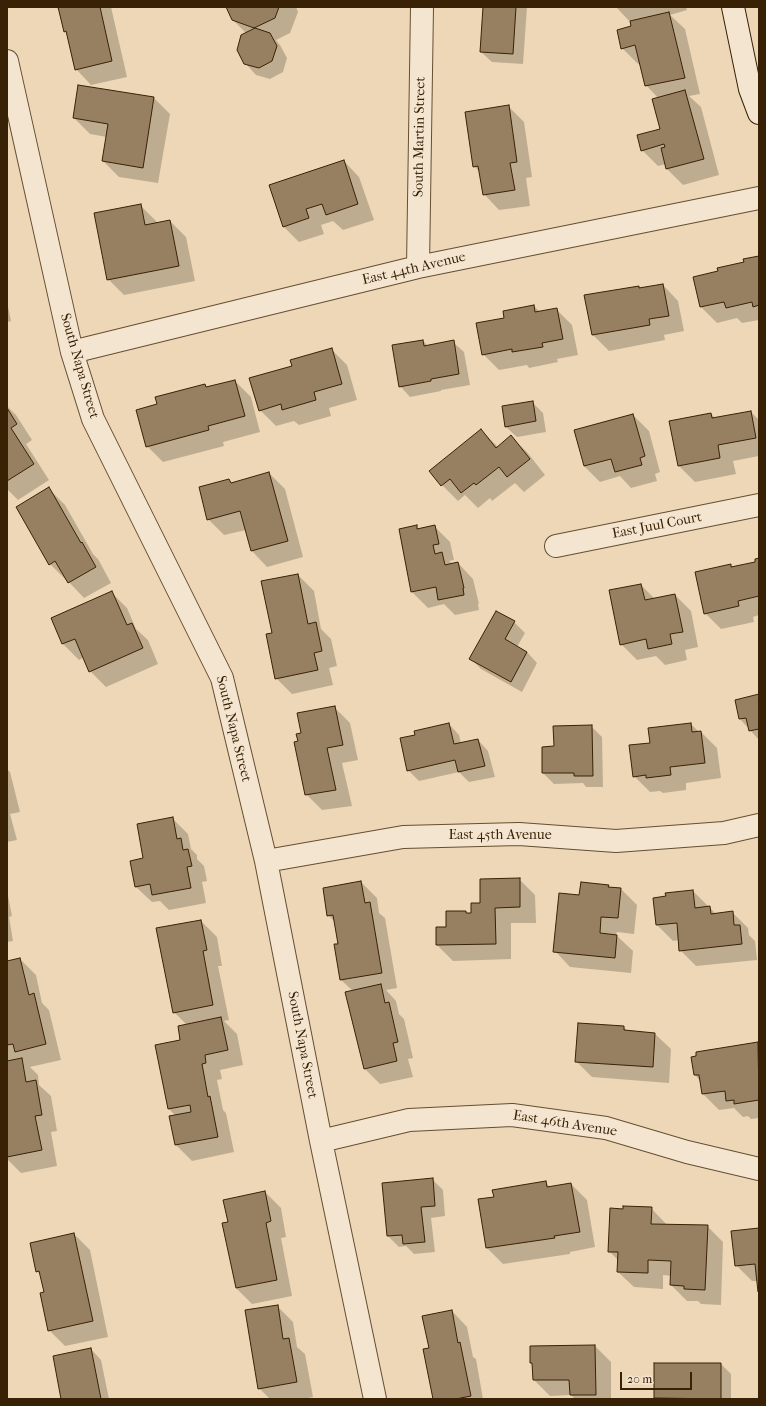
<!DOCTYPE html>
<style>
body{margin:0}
#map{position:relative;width:766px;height:1406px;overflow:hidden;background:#eed7b6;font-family:"IM FELL French Canon",serif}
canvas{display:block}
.frame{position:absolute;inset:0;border:8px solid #382105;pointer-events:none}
.scale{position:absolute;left:620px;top:1372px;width:72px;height:18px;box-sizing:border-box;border:2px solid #382105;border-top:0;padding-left:5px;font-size:12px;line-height:14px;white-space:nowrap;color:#382105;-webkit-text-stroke:3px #f4e5d0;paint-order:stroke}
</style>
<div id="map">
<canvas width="766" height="1406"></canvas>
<div class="frame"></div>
<div class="scale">20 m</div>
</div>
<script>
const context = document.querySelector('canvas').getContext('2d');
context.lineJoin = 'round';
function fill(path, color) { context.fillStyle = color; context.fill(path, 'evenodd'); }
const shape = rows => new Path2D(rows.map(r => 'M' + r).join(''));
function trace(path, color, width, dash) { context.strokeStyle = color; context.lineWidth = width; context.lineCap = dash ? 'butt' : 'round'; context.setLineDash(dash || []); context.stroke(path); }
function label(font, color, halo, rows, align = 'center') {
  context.font = font + ' "IM FELL French Canon",serif'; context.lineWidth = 3.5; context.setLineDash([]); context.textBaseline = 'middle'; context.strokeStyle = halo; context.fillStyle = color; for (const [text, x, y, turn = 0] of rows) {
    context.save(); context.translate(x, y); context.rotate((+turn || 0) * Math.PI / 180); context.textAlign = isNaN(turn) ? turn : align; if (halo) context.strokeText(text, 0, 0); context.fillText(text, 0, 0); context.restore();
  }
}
const shadow = shape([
 [56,7,111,7,127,77,91,85,76,69,68,34,65,31,60,11],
 [227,7,296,7,298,12,290,33,276,40,280,45,287,58,283,72,270,79,256,75,245,63,247,34,232,19],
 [484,7,527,7,523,64,492,62,481,52],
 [616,7,686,7,687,10,670,15,685,29,700,94,689,96,701,107,719,175,683,185,667,169,666,164,658,166,642,150,661,130,659,99,646,85,640,63,638,64,622,48,632,27,632,24],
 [79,86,154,98,170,114,158,183,119,177,103,161,107,137,90,134,74,118],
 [508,106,524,122,532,177,526,178,530,206,499,210,484,194,480,172,474,166],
 [344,161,359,177,374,220,343,230,333,221,321,225,324,234,299,242,284,227],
 [140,205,156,221,157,224,170,221,186,237,195,281,124,295,108,279],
 [759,257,759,320,742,323,737,318,717,323,701,307,694,277,719,272],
 [663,285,678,301,684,331,664,335,665,340,609,351,593,335,639,287,641,289],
 [7,302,11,321,7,322],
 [534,306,540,312,556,309,572,325,578,355,557,359,558,362,529,368,527,365,499,370,483,354,505,318],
 [423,341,428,346,453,342,464,352,470,385,441,390,441,391,410,397,400,386],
 [331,349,347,365,357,400,329,408,331,416,299,425,294,421,276,426,260,410,293,367],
 [235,381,251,397,260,432,223,442,224,446,163,462,147,446,159,405,204,385,208,388],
 [532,402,543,413,546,432,517,437,506,427],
 [7,406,16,415,32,440,26,444,49,480,18,500,7,489],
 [751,412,759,420,759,456,733,461,736,474,695,482,679,466,711,414,715,418],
 [633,415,649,431,660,472,655,474,657,481,631,488,620,476,600,482,584,466],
 [481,430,498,447,511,437,527,452,545,475,524,492,515,483,492,501,490,498,478,508,465,495,458,501,442,485,430,471],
 [269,473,285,489,303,557,267,567,252,551,246,530,224,535,208,519,229,480,232,483],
 [49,489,65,505,93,554,98,559,111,583,84,598,67,580,66,580,50,564,17,507],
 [434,526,450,542,454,560,449,561,453,564,458,563,473,579,479,604,478,604,479,610,455,615,444,604,428,608,412,592,416,527,419,529],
 [759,559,759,615,753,617,754,622,721,629,705,613,730,565,733,568,756,562],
 [298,575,314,591,321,629,331,639,337,666,329,668,333,685,292,694,276,678,273,633],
 [641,585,655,599,675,595,691,611,698,647,685,650,687,660,665,665,656,656,637,660,621,644],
 [111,592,127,608,136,629,148,640,158,664,106,687,90,671,84,657,79,660,63,644,52,618],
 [514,622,525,633,517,647,527,652,537,663,522,692,481,669,470,658],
 [759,695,759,740,740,719],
 [334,707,350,723,358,760,342,763,352,806,322,810,306,794,299,742,302,734],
 [449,724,459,735,461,744,478,740,488,751,495,777,469,782,459,772,419,781,408,770,416,736],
 [691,724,699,732,701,732,717,748,721,778,686,783,686,790,663,793,660,791,650,792,634,776],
 [591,726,602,737,603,787,586,787,583,783,554,784,543,773,543,747,555,747],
 [7,769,10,772,20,812,10,814,17,840,7,842],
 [172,818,188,834,191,849,197,855,197,859,204,866,207,881,202,882,206,903,169,910,160,901,152,902,136,887,145,859],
 [519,879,535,895,536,923,511,923,511,959,453,961,437,945,447,928,466,912,468,914,472,914,481,904],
 [361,882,377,898,379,913,385,918,397,988,386,990,396,1001,399,1014,404,1019,413,1058,408,1059,413,1077,380,1084,364,1068,353,991,341,980,339,944,335,922,328,915],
 [608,886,611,888,621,889,637,905,634,934,617,932,616,935,633,951,631,973,570,967,555,951],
 [7,891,12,916,9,917,13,941,7,942],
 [693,891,716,914,732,912,748,928,749,935,755,941,757,960,696,966,680,950,679,940,673,941,657,925],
 [201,921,217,937,222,966,218,966,229,1020,224,1021,237,1034,243,1065,220,1070,222,1079,217,1080,223,1110,226,1113,234,1152,192,1161,176,1145,171,1117,176,1116,169,1109,181,1041,187,1025,174,1012],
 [20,959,36,975,42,1003,49,1010,61,1060,30,1067,38,1075,39,1085,51,1096,57,1131,51,1132,57,1166,21,1173,7,1159,7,962],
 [624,1027,628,1032,655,1034,671,1049,669,1083,592,1077,577,1062],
 [758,1043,759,1045,759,1118,751,1119,748,1116,743,1117,734,1108,719,1110,703,1094,701,1082,695,1075],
 [432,1179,443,1190,445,1216,431,1218,435,1252,414,1254,406,1246,399,1247,388,1236,383,1184],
 [545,1182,550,1187,571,1184,587,1200,595,1247,570,1252,570,1254,503,1264,487,1248,495,1197],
 [265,1192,281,1208,286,1237,281,1238,292,1296,252,1304,236,1288,229,1222],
 [651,1208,667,1225,707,1226,723,1242,721,1305,701,1304,698,1301,687,1301,671,1285,672,1276,663,1275,663,1289,634,1287,618,1272,619,1261,609,1251,624,1210],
 [759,1229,759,1292,758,1281,752,1281,736,1265],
 [74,1234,90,1250,108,1337,65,1346,49,1330,45,1293,41,1275,37,1271],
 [277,1306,293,1322,297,1347,305,1354,313,1397,303,1399,270,1399,259,1388],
 [452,1311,467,1327,473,1357,476,1359,483,1399,434,1399],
 [595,1346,611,1362,611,1399,575,1399,571,1395,550,1396,534,1380,534,1365,531,1362],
 [91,1349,101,1360,109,1399,62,1399],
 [721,1364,731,1374,731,1399,657,1399,655,1397]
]);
const building = shape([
 [58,7,100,7,112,61,75,70,66,31,64,32,58,7],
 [226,7,279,7,275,18,254,28,232,20,226,7],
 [483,7,516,7,513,54,480,52,483,7],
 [669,12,685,78,645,86,635,45,621,49,617,30,631,26,630,21,669,12],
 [255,28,270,33,277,46,272,61,259,68,244,64,237,50,241,35,255,28],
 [78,85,154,97,143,168,102,161,108,124,73,118,78,85],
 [685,90,704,159,666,169,661,148,665,147,664,144,641,151,637,135,660,129,652,99,685,90],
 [509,105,517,162,510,163,515,190,483,195,478,166,473,167,465,112,509,105],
 [344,160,358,204,326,215,322,204,306,209,309,218,283,227,269,185,344,160],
 [141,204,145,225,170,220,179,266,107,280,94,213,141,204],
 [759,256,759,305,753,307,752,302,726,308,724,302,700,307,693,277,718,271,717,268,744,262,743,259,759,256],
 [663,284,669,316,649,319,650,325,592,335,584,295,639,286,639,288,663,284],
 [534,305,535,312,557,308,563,339,542,343,543,347,512,352,512,349,482,355,476,323,504,318,503,311,534,305],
 [423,340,424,346,454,340,459,374,431,379,431,381,399,387,392,345,423,340],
 [332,348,342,384,314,392,316,400,282,410,281,404,259,411,249,378,292,366,290,360,332,348],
 [235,380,245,416,208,426,209,430,146,447,136,410,157,404,155,397,205,384,206,387,235,380],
 [533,401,536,421,505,427,502,406,533,401],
 [7,408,17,424,11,428,34,464,7,481,7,408],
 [751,411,756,438,718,445,720,458,678,466,669,421,711,413,712,418,751,411],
 [633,414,645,456,640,458,642,465,615,472,611,459,584,466,574,430,633,414],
 [481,429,496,448,511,435,530,459,507,477,499,467,476,485,474,483,461,493,450,479,441,486,429,471,481,429],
 [269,472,288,541,251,551,240,511,207,520,199,487,229,479,231,483,269,472],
 [49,487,81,543,82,542,96,567,68,583,55,561,49,565,16,507,49,487],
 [417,525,417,529,435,525,439,544,433,545,435,554,442,552,445,565,458,562,464,588,463,588,464,595,438,600,436,587,411,592,399,529,417,525],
 [759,558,759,596,738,601,739,606,704,614,695,572,731,564,731,567,755,562,755,559,759,558],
 [298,574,308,624,316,622,322,651,314,653,318,670,275,679,266,634,272,633,261,581,298,574],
 [641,584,645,600,675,594,683,632,670,634,672,644,648,649,646,639,620,645,609,590,641,584],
 [112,591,127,625,132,623,143,648,89,672,75,639,62,644,51,618,112,591],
 [496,611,515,621,505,639,527,652,511,682,469,659,496,611],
 [759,694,759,729,749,731,746,718,739,719,735,700,759,694],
 [335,706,343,745,327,748,336,790,305,795,294,742,298,741,296,734,301,733,297,713,335,706],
 [449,723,454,744,478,739,485,766,458,772,455,760,407,771,400,738,415,735,414,731,449,723],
 [691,723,692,732,701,731,705,763,670,767,671,775,646,778,646,775,633,777,629,745,650,743,648,728,691,723],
 [592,725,593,776,574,776,574,773,542,773,542,747,554,746,553,726,592,725],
 [173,817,177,839,181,838,183,850,188,849,192,866,187,867,191,888,152,895,150,884,135,887,130,861,143,858,137,824,173,817],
 [520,878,520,907,495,908,496,944,436,945,436,927,446,927,446,911,466,911,466,913,471,913,471,903,480,903,480,879,520,878],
 [361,881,365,903,370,902,382,973,340,980,334,944,338,944,333,915,327,916,323,888,361,881],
 [581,882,609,885,608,887,621,888,618,918,601,917,600,933,617,935,615,958,553,952,559,893,579,895,581,882],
 [693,890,695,908,710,906,711,914,733,911,734,925,740,925,742,944,679,951,677,923,656,925,653,898,666,896,665,893,693,890],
 [201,920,207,950,203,951,213,1005,173,1013,156,928,201,920],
 [20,958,29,995,34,993,46,1044,15,1052,13,1044,7,1045,7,961,20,958],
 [381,984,385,1003,389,1002,398,1042,393,1043,397,1061,364,1069,345,992,381,984],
 [221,1017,228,1050,205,1055,206,1063,202,1064,208,1097,210,1096,218,1137,175,1145,169,1116,191,1112,190,1105,168,1109,155,1045,180,1040,178,1026,221,1017],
 [578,1023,624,1026,624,1030,655,1033,653,1067,575,1062,578,1023],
 [758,1042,759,1100,734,1104,734,1100,726,1101,725,1091,702,1094,699,1075,694,1075,691,1057,696,1056,696,1052,758,1042],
 [22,1058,26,1082,36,1080,42,1115,35,1116,42,1150,7,1157,7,1061,22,1058],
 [433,1178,435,1206,421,1207,425,1242,403,1244,402,1235,387,1236,382,1183,433,1178],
 [546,1181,547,1187,571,1183,580,1232,554,1236,555,1238,486,1248,478,1199,494,1197,492,1190,546,1181],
 [265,1191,271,1221,266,1223,277,1280,236,1288,222,1223,228,1222,223,1200,265,1191],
 [623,1206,652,1207,651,1224,708,1225,705,1290,684,1289,684,1286,670,1285,671,1261,648,1260,648,1273,617,1272,618,1252,608,1252,610,1208,623,1209,623,1206],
 [759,1228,759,1292,758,1292,755,1264,735,1266,731,1231,759,1228],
 [74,1233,93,1321,48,1331,40,1293,44,1292,39,1271,36,1272,30,1243,74,1233],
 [278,1305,283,1339,289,1338,297,1382,258,1389,245,1310,278,1305],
 [452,1310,458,1343,460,1342,471,1396,456,1399,433,1399,423,1349,429,1348,422,1316,452,1310],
 [595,1345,596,1395,570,1395,569,1380,533,1380,532,1363,530,1363,530,1346,595,1345],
 [91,1348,101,1399,61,1399,53,1356,91,1348],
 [654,1363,721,1363,721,1399,654,1398,654,1363]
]);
const street = shape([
 [7,61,72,352,93,419,222,678,266,861,321,1141,375,1399],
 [418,267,422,7],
 [72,352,418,267,759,198],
 [556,546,759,505],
 [266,861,403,837,519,834,616,841,724,833,759,825],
 [321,1141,409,1120,512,1115,606,1128,687,1152,759,1169]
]);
const secondary = shape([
 [733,7,750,89,759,113]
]);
const streetNames = [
 ["South Martin Street",420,137,-89],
 ["East 44th Avenue",414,269,-13],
 ["South Napa Street",79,366,74],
 ["East Juul Court",657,526,-11],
 ["South Napa Street",233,729,76],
 ["East 45th Avenue",500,836],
 ["South Napa Street",302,1045,79],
 ["East 46th Avenue",565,1124,9]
];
fill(shadow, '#0003');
fill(building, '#978061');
trace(building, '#382105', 1);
trace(street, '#664e31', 24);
trace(secondary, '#382105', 24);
trace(street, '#f4e5d0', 22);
trace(secondary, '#f4e5d0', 22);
label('14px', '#382105', '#f4e5d0', streetNames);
</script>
